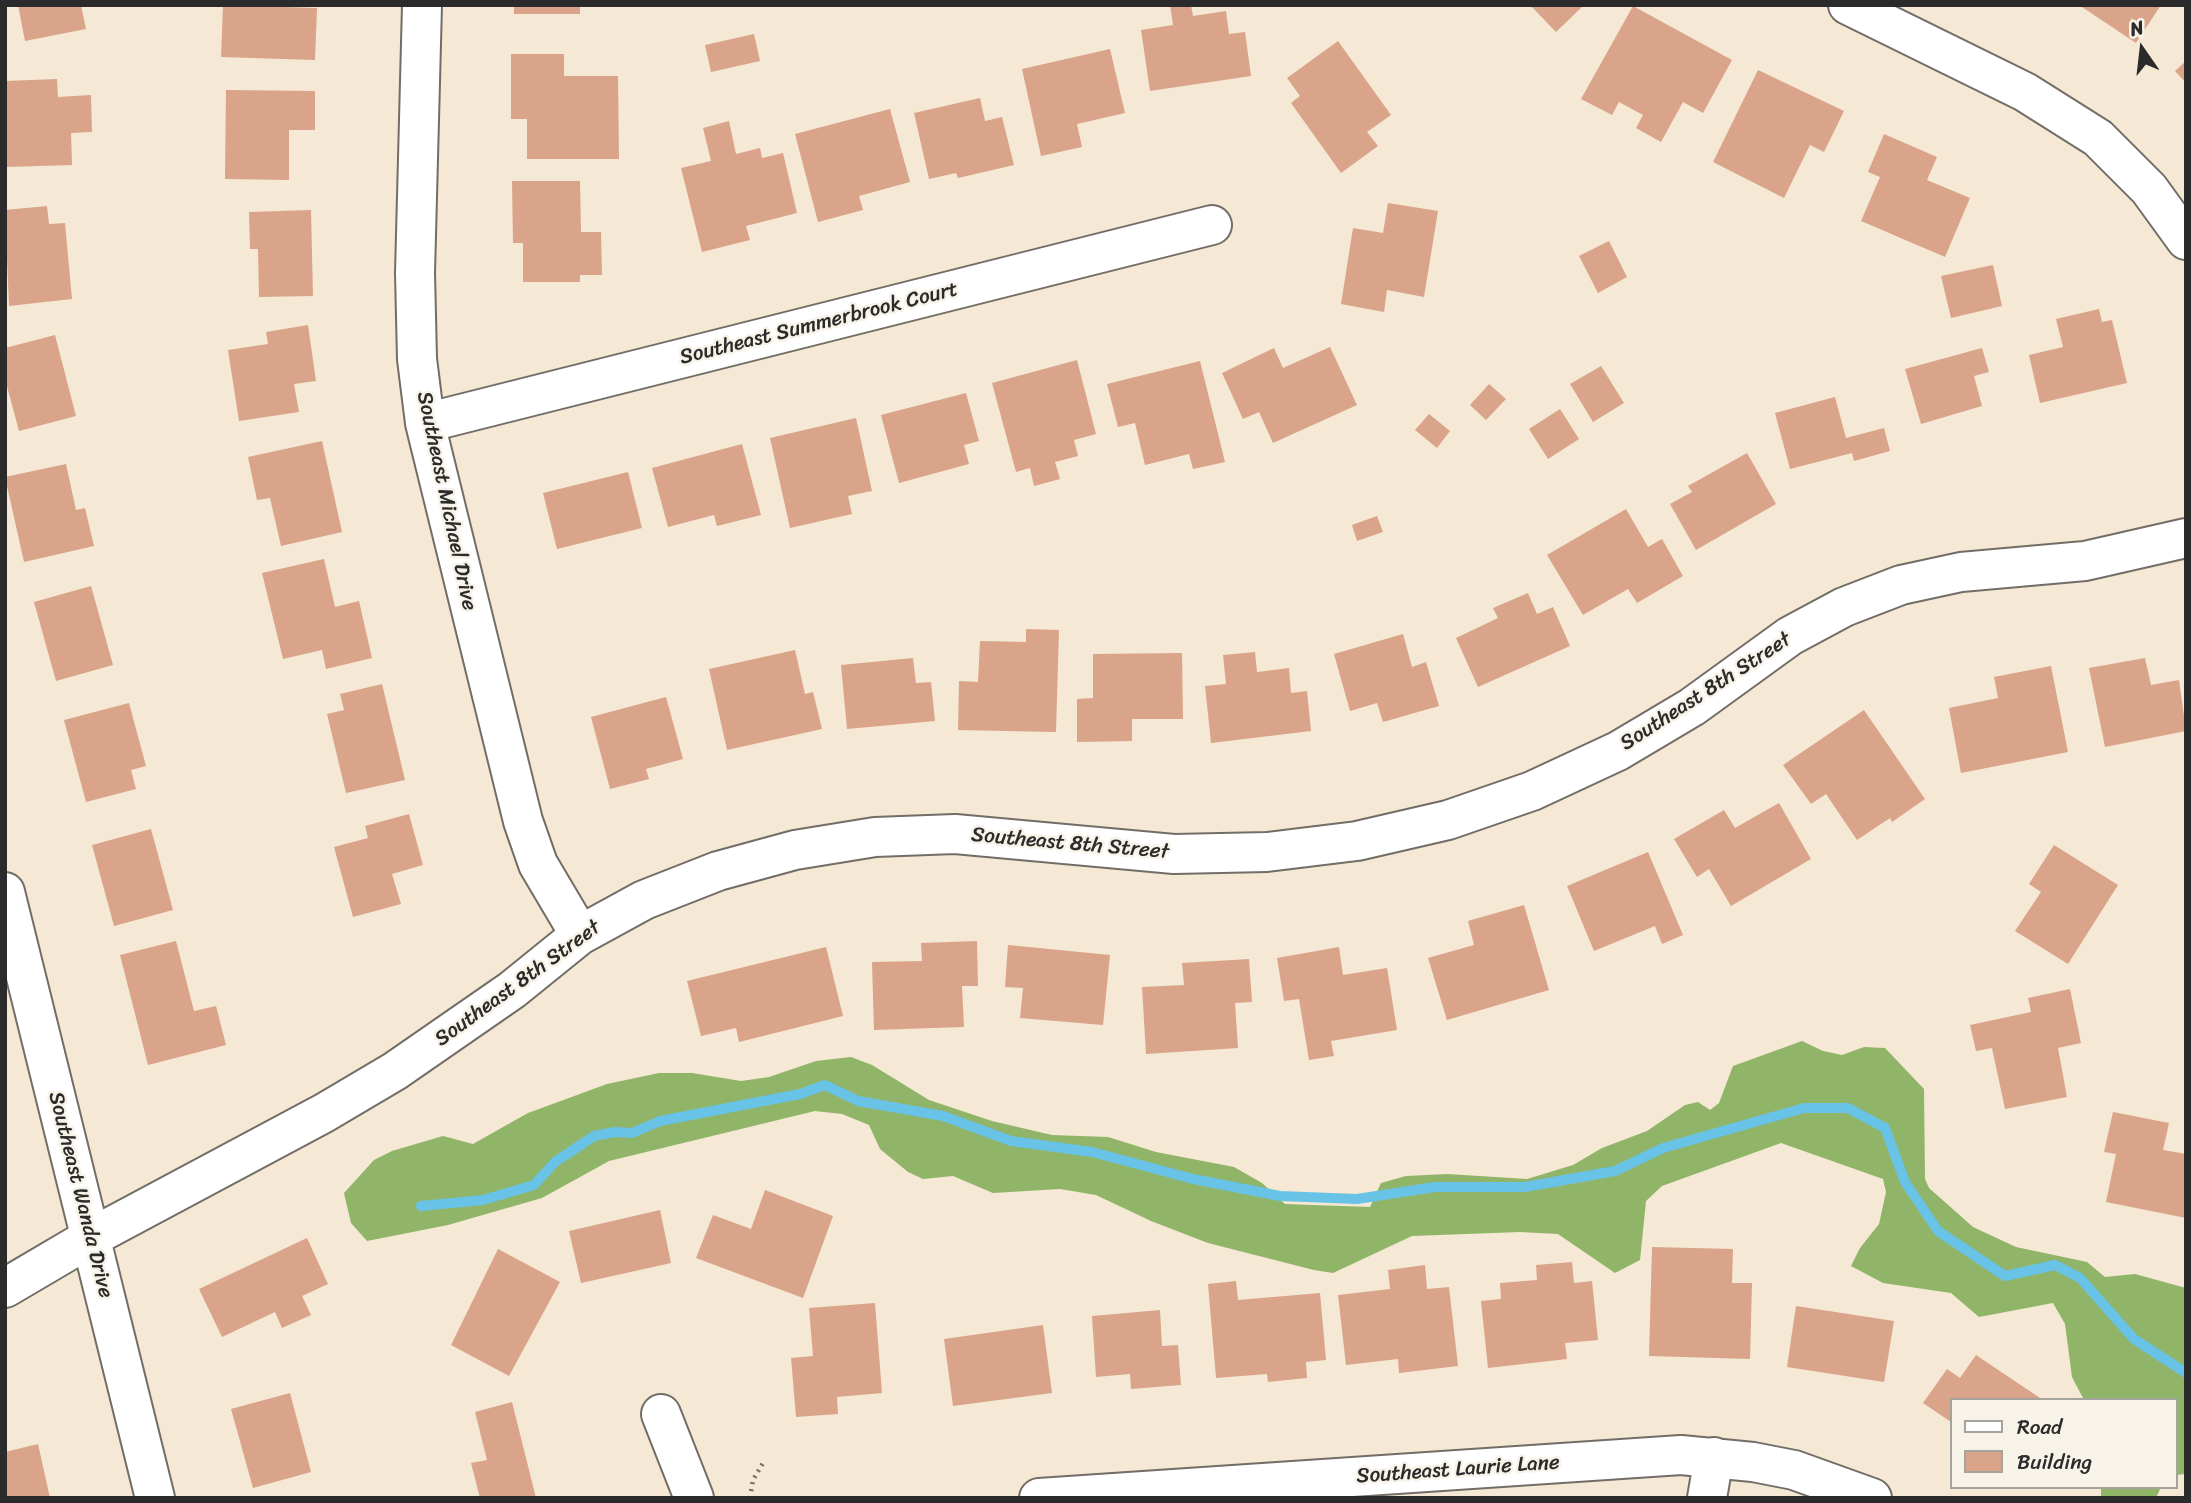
<!DOCTYPE html>
<style>
body{margin:0}
#map{position:relative;width:2191px;height:1503px;overflow:hidden;background:#f5e8d4;font-family:Sriracha,sans-serif}
canvas{display:block}
.frame{position:absolute;inset:0;border:7px solid #2b2b2b;pointer-events:none}
.legend{position:absolute;left:1950px;top:1398px;width:228px;height:91px;box-sizing:border-box;background:#f7f3e8;border:2px solid #a5a39c;margin:0;padding:9px 12px;list-style:none;font-size:21px;color:#2b2b2b}
.legend li{display:flex;align-items:center;gap:14px;height:35px}
.legend b{width:35px;border:2px solid #a5a39c}
.north{position:absolute;left:2107px;top:14px;width:70px;height:70px;-webkit-text-stroke:5px #f7f3e8;paint-order:stroke;rotate:346deg;font-size:19px;font-weight:700;line-height:28px;text-align:center;color:#2b2b2b}
.north::after{content:'';display:block;margin:auto;width:24px;height:32px;background:#2b2b2b;clip-path:polygon(50% 0,100% 100%,50% 72%,0 100%)}
</style>
<div id="map">
<canvas width="2191" height="1503"></canvas>
<div class="frame"></div>
<ul class="legend">
<li><b style="height:9px;background:#fff"></b>Road</li>
<li><b style="height:19px;background:#d9a48a"></b>Building</li>
</ul>
<div class="north">N</div>
</div>
<script>
const context = document.querySelector('canvas').getContext('2d');
context.lineJoin = 'round';
function fill(path, color) { context.fillStyle = color; context.fill(path, 'evenodd'); }
const shape = rows => new Path2D(rows.map(r => 'M' + r).join(''));
function trace(path, color, width, dash) { context.strokeStyle = color; context.lineWidth = width; context.lineCap = dash ? 'butt' : 'round'; context.setLineDash(dash || []); context.stroke(path); }
function label(font, color, halo, rows, align = 'center') {
  context.font = font + ' Sriracha,sans-serif'; context.lineWidth = 5; context.setLineDash([]); context.textBaseline = 'middle'; context.strokeStyle = halo; context.fillStyle = color; for (const [text, x, y, turn = 0] of rows) {
    context.save(); context.translate(x, y); context.rotate((+turn || 0) * Math.PI / 180); context.textAlign = isNaN(turn) ? turn : align; if (halo) context.strokeText(text, 0, 0); context.fillText(text, 0, 0); context.restore();
  }
}
const forest = shape([
 [1802,1041,1823,1051,1842,1055,1864,1047,1885,1048,1924,1089,1925,1179,1929,1188,1973,1227,2016,1247,2087,1262,2105,1277,2135,1274,2186,1288,2186,1474,2175,1475,2175,1400,2084,1400,2072,1377,2065,1324,2053,1303,1979,1317,1951,1293,1883,1283,1851,1266,1860,1248,1879,1224,1886,1192,1883,1179,1781,1143,1662,1186,1646,1201,1640,1260,1615,1273,1558,1234,1520,1232,1412,1236,1333,1273,1314,1270,1208,1243,1151,1221,1096,1195,1060,1189,993,1193,953,1176,923,1179,908,1172,880,1149,869,1125,842,1114,815,1111,609,1161,542,1198,448,1225,367,1241,351,1223,344,1193,374,1160,392,1151,443,1136,473,1144,528,1113,607,1084,659,1073,692,1073,741,1081,769,1077,816,1061,851,1057,872,1065,929,1100,992,1121,1052,1135,1108,1137,1156,1152,1234,1167,1262,1183,1285,1204,1370,1207,1381,1183,1406,1176,1447,1174,1527,1179,1573,1165,1602,1148,1647,1131,1685,1105,1698,1102,1710,1110,1719,1103,1733,1066],
 [2101,1487,2161,1487,2156,1498,2101,1498]
]);
const stream = shape([
 [421,1206,483,1200,534,1185,555,1162,594,1136,615,1132,632,1133,660,1121,800,1094,825,1085,858,1101,943,1116,1011,1141,1092,1152,1193,1179,1280,1196,1357,1199,1435,1187,1525,1187,1615,1171,1663,1148,1804,1108,1848,1108,1885,1128,1905,1182,1938,1231,2005,1276,2055,1265,2080,1278,2134,1339,2186,1373]
]);
const building = shape([
 [18,5,81,5,86,29,25,41],
 [223,5,317,8,315,60,221,57],
 [514,5,580,5,580,14,514,14],
 [1170,5,1191,5,1193,16,1226,11,1229,34,1245,32,1251,76,1150,91,1141,30,1173,25],
 [1530,5,1584,5,1556,32],
 [2079,5,2161,5,2136,43],
 [1633,6,1732,60,1703,113,1683,102,1661,142,1636,128,1643,115,1619,102,1612,115,1581,99],
 [754,34,760,61,711,72,705,45],
 [1338,41,1391,115,1367,132,1378,146,1341,173,1291,103,1300,96,1287,78],
 [1110,49,1125,113,1077,124,1082,147,1041,156,1022,69],
 [511,54,564,54,564,76,618,76,619,159,527,159,527,119,511,119],
 [2186,61,2186,83,2175,71],
 [1758,70,1844,111,1824,152,1810,145,1784,198,1713,162],
 [57,79,58,97,91,95,92,132,71,133,72,165,6,167,5,81],
 [226,90,315,91,315,130,289,130,289,180,225,179],
 [980,98,985,121,1002,117,1014,165,958,178,956,173,929,179,914,113],
 [890,109,910,182,859,196,863,210,818,222,795,134],
 [729,121,736,154,760,148,762,158,783,153,797,213,746,226,750,240,702,252,681,168,711,161,703,128],
 [1884,134,1937,157,1927,180,1970,198,1945,257,1861,221,1880,177,1868,172],
 [512,181,580,181,581,232,601,232,602,275,580,275,580,282,523,282,523,243,513,243],
 [1388,203,1438,211,1424,297,1387,290,1384,312,1341,304,1353,228,1383,233],
 [47,206,49,224,65,223,72,299,9,306,5,210],
 [311,210,313,296,259,297,258,249,250,249,249,212],
 [1609,241,1627,277,1598,293,1579,256],
 [1993,265,2002,306,1951,318,1941,276],
 [2099,309,2102,322,2112,320,2127,383,2040,403,2029,355,2063,347,2056,319],
 [308,325,316,381,294,384,299,412,239,421,228,350,268,344,266,332],
 [55,335,76,416,19,431,5,379,5,348],
 [1330,347,1357,405,1273,443,1259,412,1243,419,1222,373,1274,348,1283,368],
 [1982,348,1989,372,1974,376,1982,406,1921,424,1905,369],
 [1077,360,1096,434,1074,440,1078,456,1055,462,1060,479,1034,486,1030,468,1016,472,992,383],
 [1200,361,1225,462,1193,469,1189,454,1145,465,1135,423,1118,427,1107,384],
 [1601,366,1624,403,1593,422,1570,384],
 [1489,384,1506,399,1486,420,1470,405],
 [966,393,979,441,964,445,969,464,899,483,881,415],
 [1835,397,1846,438,1884,428,1890,451,1854,461,1852,453,1790,469,1775,413],
 [1560,409,1579,439,1548,459,1529,429],
 [1429,414,1450,431,1437,448,1415,430],
 [856,418,872,491,848,496,852,514,790,528,770,438],
 [322,441,342,532,281,546,270,498,257,500,248,457],
 [742,444,761,515,717,526,714,515,668,527,652,468],
 [1747,453,1776,504,1696,550,1670,504,1692,492,1688,486],
 [66,464,76,510,85,508,94,546,24,562,5,477],
 [628,472,642,528,557,549,543,493],
 [1626,509,1648,547,1662,539,1683,576,1637,603,1628,589,1583,615,1547,555],
 [1377,516,1383,532,1357,541,1352,525],
 [324,559,335,607,359,601,372,658,326,669,322,650,283,659,262,573],
 [91,586,113,665,56,681,34,602],
 [1528,593,1537,614,1553,607,1570,646,1478,687,1456,638,1498,618,1493,608],
 [1026,629,1059,630,1056,732,958,730,959,681,978,682,980,641,1026,642],
 [1403,634,1412,667,1426,662,1439,706,1383,722,1377,703,1350,711,1334,654],
 [795,650,805,694,813,692,822,729,727,750,709,669],
 [1255,652,1257,672,1289,668,1291,693,1307,691,1311,731,1211,743,1205,686,1226,684,1223,655],
 [1182,653,1183,719,1132,719,1132,741,1077,742,1077,699,1093,698,1093,654],
 [913,658,916,683,931,682,935,721,847,729,841,665],
 [2145,658,2151,685,2179,680,2186,731,2105,747,2089,668],
 [2051,666,2068,752,1961,773,1949,708,1998,698,1994,677],
 [382,684,405,780,346,793,327,714,344,710,340,694],
 [666,697,683,759,646,769,649,779,610,789,591,717],
 [129,703,146,766,131,770,136,789,86,802,64,720],
 [1864,710,1925,799,1892,822,1890,818,1857,840,1826,794,1811,804,1783,765],
 [1779,803,1811,859,1731,906,1709,869,1697,877,1674,839,1724,810,1735,828],
 [409,814,423,865,392,874,401,904,353,917,334,847,368,838,365,826],
 [151,829,173,910,114,926,92,845],
 [2054,845,2118,885,2068,964,2015,931,2041,892,2029,884],
 [1648,852,1683,935,1662,944,1655,926,1594,951,1567,886],
 [1524,905,1549,990,1447,1020,1428,958,1474,945,1468,921],
 [176,941,194,1011,216,1006,226,1045,148,1065,120,955],
 [977,941,978,986,962,986,964,1027,874,1030,872,962,922,961,921,943],
 [1008,945,1110,955,1103,1025,1020,1018,1023,988,1005,987],
 [826,947,843,1016,739,1042,736,1028,701,1036,687,981],
 [1339,947,1343,975,1387,968,1397,1030,1331,1041,1334,1056,1309,1060,1299,999,1284,1001,1277,958],
 [1249,959,1252,1002,1235,1003,1238,1048,1146,1054,1142,987,1184,985,1182,963],
 [2070,989,2081,1043,2058,1048,2067,1097,2005,1109,1992,1048,1976,1051,1970,1025,2031,1012,2028,998],
 [2113,1112,2169,1123,2163,1150,2186,1154,2186,1218,2106,1202,2116,1154,2104,1152],
 [765,1190,833,1216,803,1298,696,1258,713,1215,751,1229],
 [660,1210,671,1263,581,1283,569,1231],
 [307,1238,328,1284,302,1296,311,1315,282,1328,275,1312,222,1337,199,1289],
 [1652,1247,1733,1249,1732,1283,1752,1283,1750,1359,1649,1356],
 [498,1249,560,1282,509,1376,451,1345],
 [1572,1262,1574,1283,1592,1281,1598,1340,1565,1343,1567,1359,1488,1368,1481,1301,1501,1299,1500,1283,1537,1280,1536,1265],
 [1425,1265,1427,1289,1449,1287,1458,1366,1399,1373,1398,1359,1346,1365,1338,1295,1390,1289,1388,1270],
 [1236,1281,1238,1300,1320,1293,1326,1360,1306,1362,1307,1378,1268,1382,1267,1374,1216,1378,1208,1284],
 [875,1303,882,1393,837,1397,838,1414,796,1417,791,1358,813,1356,809,1308],
 [1796,1306,1894,1321,1884,1382,1787,1367],
 [1160,1310,1162,1346,1178,1345,1181,1385,1131,1389,1130,1374,1096,1377,1092,1316],
 [1043,1325,1052,1393,953,1406,944,1339],
 [1976,1355,2043,1400,1951,1400,1951,1422,1923,1403,1947,1369,1960,1378],
 [290,1393,311,1472,253,1488,231,1409],
 [512,1402,536,1498,480,1498,471,1463,487,1460,475,1412],
 [38,1444,50,1498,5,1498,5,1452]
]);
const path = shape([
 [750,1498,753,1480,763,1463]
]);
const street = shape([
 [422,5,415,273,417,359,425,423,523,821,538,864,580,935],
 [1848,5,2025,92,2098,138,2149,189,2186,240],
 [425,423,1212,225],
 [5,892,155,1498],
 [5,1288,90,1238,324,1113,395,1071,512,990,580,935,644,900,718,871,795,850,875,837,955,834,1174,854,1267,852,1357,841,1448,820,1532,791,1618,751,1692,707,1790,636,1844,607,1901,585,1961,572,2085,561,2186,538],
 [661,1414,694,1498],
 [1039,1498,1681,1455,1753,1462,1794,1470,1872,1498],
 [1707,1498,1714,1457]
]);
const streetNames = [
 ["Southeast Summerbrook Court",819,324,-14],
 ["Southeast Michael Drive",446,501,78],
 ["Southeast 8th Street",1706,692,-33],
 ["Southeast 8th Street",1070,844,5],
 ["Southeast 8th Street",518,984,-36],
 ["Southeast Wanda Drive",80,1195,76],
 ["Southeast Laurie Lane",1458,1470,-4]
];
fill(forest, '#90b468');
trace(stream, '#68c3e6', 10);
fill(building, '#d9a48a');
trace(street, '#726d66', 42);
trace(path, '#726d66', 4.5, [2, 5]);
trace(street, '#fff', 38);
label('21px', '#2b2b2b', '#f7f3e8', streetNames);
</script>
